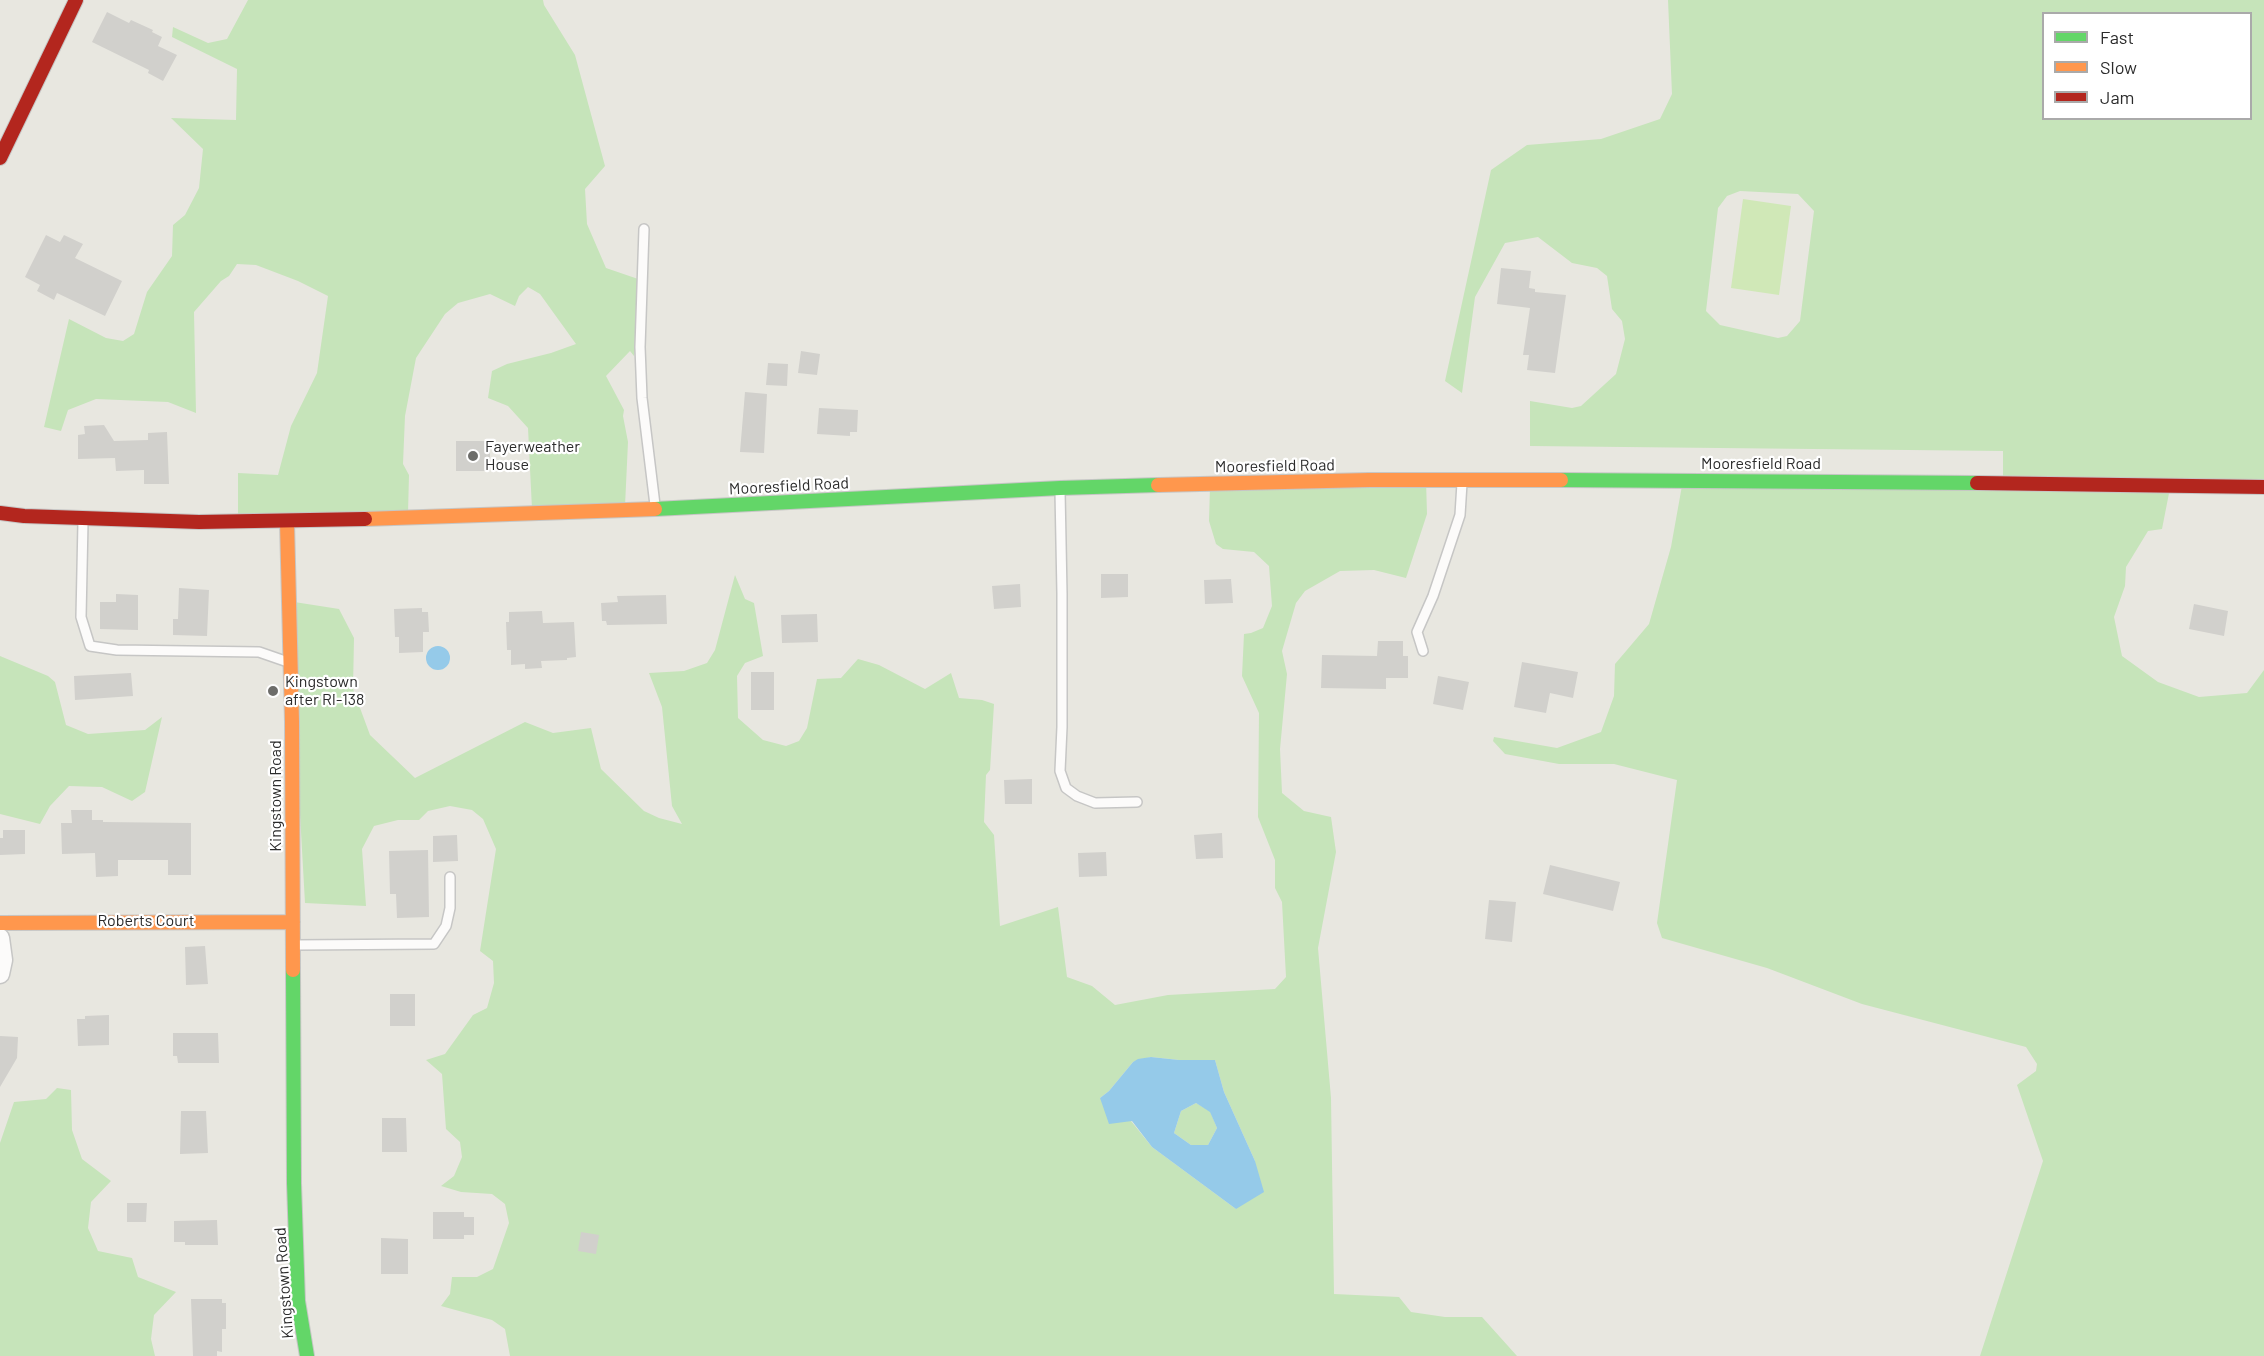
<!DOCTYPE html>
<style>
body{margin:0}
#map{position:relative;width:2264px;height:1356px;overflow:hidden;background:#e8e7e0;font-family:Barlow,sans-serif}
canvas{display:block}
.legend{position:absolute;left:2042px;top:12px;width:210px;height:108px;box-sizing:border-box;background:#fff;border:2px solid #aaa;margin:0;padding:8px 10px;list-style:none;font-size:18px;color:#2b2b2b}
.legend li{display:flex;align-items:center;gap:12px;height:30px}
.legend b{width:30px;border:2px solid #aaa}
</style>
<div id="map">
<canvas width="2264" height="1356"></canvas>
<ul class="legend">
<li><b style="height:8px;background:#63d668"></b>Fast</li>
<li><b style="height:8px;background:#ff974d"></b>Slow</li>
<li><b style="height:8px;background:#b3261e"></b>Jam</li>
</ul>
</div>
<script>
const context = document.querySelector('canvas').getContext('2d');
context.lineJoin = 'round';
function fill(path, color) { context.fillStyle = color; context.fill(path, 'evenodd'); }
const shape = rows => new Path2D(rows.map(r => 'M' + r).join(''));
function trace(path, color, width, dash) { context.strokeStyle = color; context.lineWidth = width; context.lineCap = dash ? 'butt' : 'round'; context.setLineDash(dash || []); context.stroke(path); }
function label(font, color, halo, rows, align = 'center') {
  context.font = font + ' Barlow,sans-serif'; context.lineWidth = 4.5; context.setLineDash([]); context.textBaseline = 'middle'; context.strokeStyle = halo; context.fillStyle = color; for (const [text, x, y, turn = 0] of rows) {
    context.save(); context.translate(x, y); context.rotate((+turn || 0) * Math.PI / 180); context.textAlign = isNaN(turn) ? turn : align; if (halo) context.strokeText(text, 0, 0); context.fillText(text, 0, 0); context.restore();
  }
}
const green = shape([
 [248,0,543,0,544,5,575,55,605,166,585,189,587,224,606,268,641,280,644,301,634,356,630,351,606,376,624,410,623,416,628,442,625,506,532,509,528,428,508,406,488,398,492,371,507,364,551,353,576,344,540,294,528,287,519,296,515,306,490,294,458,303,445,314,416,358,405,416,403,464,409,475,408,513,238,515,238,473,278,475,291,426,317,373,328,296,298,281,256,265,237,264,229,276,221,281,194,312,196,413,168,402,96,399,68,410,61,431,44,427,69,319,106,338,123,341,134,334,147,292,172,256,173,225,185,215,199,188,203,149,171,118,236,120,237,69,172,37,173,27,208,43,227,39],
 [1668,0,2264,0,2264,486,2171,483,2162,529,2148,531,2126,567,2125,586,2114,617,2122,656,2158,682,2199,697,2247,693,2264,670,2264,1356,1980,1356,2043,1161,2017,1085,2036,1071,2037,1064,2026,1047,1862,1004,1767,968,1662,938,1657,923,1677,780,1614,764,1559,764,1505,754,1493,741,1494,737,1557,748,1601,732,1614,696,1615,664,1649,624,1671,547,1683,480,2003,476,2003,451,1530,446,1530,401,1572,408,1581,406,1616,374,1625,339,1622,321,1612,309,1607,276,1597,268,1572,263,1538,237,1505,243,1475,297,1462,393,1445,381,1491,170,1527,145,1601,139,1660,119,1672,94],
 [2044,14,2250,14,2250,118,2044,118],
 [1740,191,1798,194,1814,211,1800,321,1787,336,1778,338,1720,325,1706,311,1718,208,1727,196],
 [1426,480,1427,514,1406,578,1374,570,1340,571,1305,591,1296,603,1282,651,1287,674,1280,749,1282,793,1304,811,1331,817,1336,852,1318,948,1331,1098,1334,1294,1399,1297,1411,1312,1445,1317,1482,1317,1517,1356,510,1356,505,1329,492,1320,441,1306,450,1294,452,1277,477,1277,493,1269,509,1223,505,1204,492,1194,461,1192,441,1186,454,1176,462,1157,460,1142,446,1129,442,1074,426,1060,445,1054,473,1015,487,1008,494,983,493,961,480,951,496,849,483,819,472,810,450,806,428,811,419,820,398,820,374,826,362,849,366,906,305,903,288,601,339,609,354,638,353,689,370,735,415,778,525,722,553,733,591,728,601,769,644,811,659,818,682,824,672,806,662,707,649,673,684,671,707,663,715,650,735,575,745,599,754,603,763,656,745,663,737,676,738,718,763,740,786,746,799,741,807,728,817,679,841,678,858,659,879,665,925,689,951,673,959,698,982,700,994,704,990,770,986,775,984,822,994,835,1000,926,1058,907,1067,977,1092,986,1115,1005,1168,995,1275,989,1286,977,1282,902,1275,888,1275,860,1258,817,1259,713,1242,676,1244,634,1251,633,1263,628,1272,606,1269,566,1254,552,1223,549,1216,544,1209,521,1210,487],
 [1151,1057,1179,1060,1215,1060,1224,1092,1255,1161,1236,1209,1152,1147,1131,1121,1100,1098,1109,1091,1133,1062],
 [0,656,48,676,55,682,66,725,88,734,145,730,162,717,145,792,132,801,102,787,69,786,50,806,40,824,0,814],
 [57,1088,71,1090,72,1130,82,1159,111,1181,91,1202,88,1228,98,1251,132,1258,138,1277,176,1292,154,1315,151,1339,155,1356,0,1356,0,1143,14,1102,46,1099],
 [1196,1103,1210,1111,1217,1128,1208,1145,1191,1145,1174,1133,1181,1111]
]);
const pitch = shape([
 [1743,199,1791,206,1779,295,1731,288]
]);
const water = shape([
 '426 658a12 12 0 1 1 24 0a12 12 0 1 1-24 0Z',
 [1151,1057,1179,1060,1215,1060,1224,1092,1255,1161,1264,1192,1236,1209,1152,1147,1132,1121,1109,1124,1100,1098,1109,1091,1133,1062,1138,1059],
 [1196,1103,1210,1112,1217,1128,1208,1145,1191,1145,1174,1133,1181,1111]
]);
const building = shape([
 [107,12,129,23,131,20,153,30,152,32,162,37,158,46,177,55,163,81,148,73,149,70,92,42],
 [46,235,60,242,64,235,83,244,75,258,122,281,105,316,57,293,54,300,37,291,40,285,25,277],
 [1501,268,1531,271,1529,288,1535,289,1535,292,1566,295,1555,373,1527,370,1529,355,1523,355,1530,308,1497,304],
 [801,351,820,354,817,375,798,373],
 [768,363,788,364,787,386,766,385],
 [745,392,767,394,764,453,740,452],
 [819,408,858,410,857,432,850,432,850,436,817,434],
 [104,425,114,441,148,440,148,433,167,432,169,484,144,484,144,470,116,471,115,458,78,459,78,435,85,434,84,426],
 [456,441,490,441,490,471,456,471],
 [1101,574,1128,574,1128,597,1101,598],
 [1231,579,1233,603,1205,604,1204,580],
 [1020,584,1021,607,994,609,992,586],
 [179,588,209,590,207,636,173,635,173,619,178,619],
 [116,594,138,595,138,630,100,629,100,602,116,602],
 [666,595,667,624,607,625,606,621,602,621,601,603,618,602,617,596],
 [2194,604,2228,611,2224,636,2189,629],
 [422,608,422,612,428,612,429,632,423,632,423,652,399,653,399,637,395,637,394,609],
 [542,611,543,623,574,622,576,657,567,658,567,660,541,661,542,668,525,669,525,664,511,665,511,650,507,650,506,622,509,622,509,612],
 [817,614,818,642,782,643,781,615],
 [1378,641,1403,641,1403,656,1408,656,1408,678,1386,678,1386,689,1321,688,1322,655,1377,656],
 [1522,662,1578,672,1573,698,1550,693,1546,713,1514,707],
 [751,672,774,672,774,710,751,710],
 [131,673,133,696,75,700,74,676],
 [1438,676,1469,682,1463,710,1433,704],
 [1032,779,1032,804,1005,804,1004,780],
 [71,810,92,810,92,820,103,820,103,822,191,823,191,875,168,875,168,860,118,860,118,876,96,877,95,853,62,854,61,823,72,823],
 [3,830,25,830,25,854,0,855,0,838,3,838],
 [1222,833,1223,858,1196,859,1194,835],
 [457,835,458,861,433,862,433,836],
 [428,850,429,917,397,918,396,894,390,894,389,851],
 [1106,852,1107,876,1079,877,1078,853],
 [1550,865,1620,882,1613,911,1543,894],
 [1489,900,1516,902,1512,942,1485,939],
 [205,946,208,984,186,985,185,947],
 [390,994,415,994,415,1026,390,1026],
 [109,1015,109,1045,78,1046,77,1019,85,1019,85,1016],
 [173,1033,218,1033,219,1063,178,1063,177,1056,173,1056],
 [0,1036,18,1037,17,1058,0,1087],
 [181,1111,206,1111,208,1153,180,1154],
 [382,1118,406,1118,407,1152,382,1152],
 [127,1203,147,1203,146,1222,127,1222],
 [433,1212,464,1212,464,1217,474,1217,474,1235,464,1235,464,1239,433,1239],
 [217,1220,218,1245,185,1245,185,1242,174,1242,174,1221],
 [581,1232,599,1235,596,1254,578,1251],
 [381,1238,408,1239,408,1274,381,1274],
 [191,1299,222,1299,222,1303,226,1303,226,1329,222,1329,222,1352,217,1351,217,1356,193,1356]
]);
const lane = shape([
 [644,229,640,347,642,398,655,505],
 [1060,491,1062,594,1062,727,1060,771,1066,788,1077,796,1095,803,1137,802],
 [83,522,81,617,90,646,117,650,259,652,285,661],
 [1423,651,1417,632,1433,596,1460,515,1462,483],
 [295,945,434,944,446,926,450,908,450,877]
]);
const street = shape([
 [0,938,3,960,0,974]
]);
const fast = shape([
 [1561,480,1977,483],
 [655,509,1060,488,1158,485],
 [293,970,294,1183,298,1301,307,1356]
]);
const slow = shape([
 [1158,485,1369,480,1561,480],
 [365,519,655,509],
 [287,522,292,722,293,970],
 [0,923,293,922]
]);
const jam = shape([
 [0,158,76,0],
 [1977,483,2264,487],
 [0,513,24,516,199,522,365,519]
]);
const markers = [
 [473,456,6,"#6d6d6a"],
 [273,691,6,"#6d6d6a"]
];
const poiNames = [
 ["Fayerweather",485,447],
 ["House",485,465],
 ["Kingstown",285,682],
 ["after RI-138",285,700]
];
const streetNames = [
 ["Mooresfield Road",1761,464],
 ["Mooresfield Road",1275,466,-1],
 ["Mooresfield Road",789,486,-3],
 ["Kingstown Road",276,796,-90],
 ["Roberts Court",146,921],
 ["Kingstown Road",284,1283,-94]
];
fill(green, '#c6e4ba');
fill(pitch, '#d0e8b7');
fill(water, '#95cae9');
fill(building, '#d1d0cc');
trace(lane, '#c6c6c5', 12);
trace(street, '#c6c6c5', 21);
trace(fast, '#c6c6c5', 16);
trace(slow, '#c6c6c5', 16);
trace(jam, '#c6c6c5', 16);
trace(lane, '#fcfbfa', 9);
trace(street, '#fcfbfa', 18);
trace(fast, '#63d668', 14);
trace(slow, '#ff974d', 14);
trace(jam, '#b3261e', 14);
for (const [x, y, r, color] of markers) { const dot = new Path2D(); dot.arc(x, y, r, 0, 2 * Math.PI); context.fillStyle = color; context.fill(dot); trace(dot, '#fff', 2); }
label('16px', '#2b2b2b', '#fff', poiNames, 'left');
label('16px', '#2b2b2b', '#fff', streetNames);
</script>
